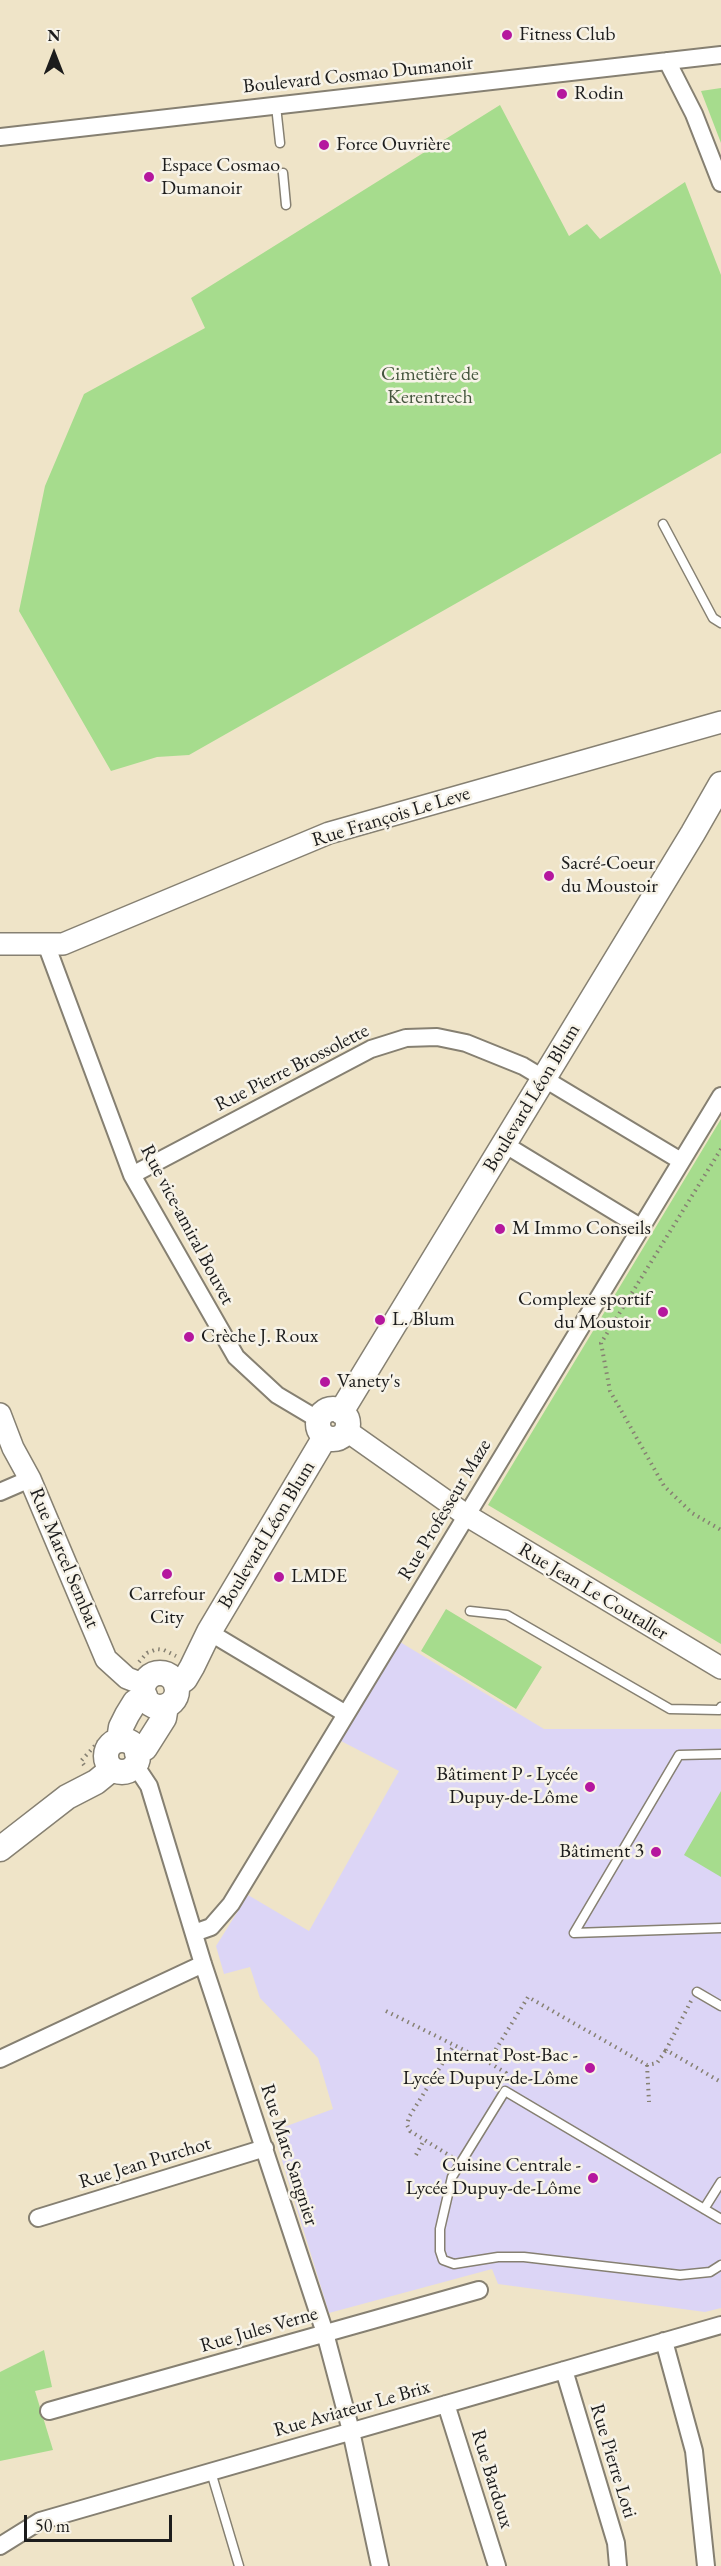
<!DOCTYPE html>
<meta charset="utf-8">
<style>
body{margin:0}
#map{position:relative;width:721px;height:2566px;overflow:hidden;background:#efe4c8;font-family:"EB Garamond",serif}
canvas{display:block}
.north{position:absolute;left:24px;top:24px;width:60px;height:60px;-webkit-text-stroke:4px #f7f3e8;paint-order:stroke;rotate:0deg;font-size:16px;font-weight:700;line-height:24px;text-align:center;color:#1c1c1c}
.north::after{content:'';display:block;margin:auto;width:21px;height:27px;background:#1c1c1c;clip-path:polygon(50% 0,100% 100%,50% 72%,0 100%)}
.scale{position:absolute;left:24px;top:2515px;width:148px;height:27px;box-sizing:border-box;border:3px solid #1c1c1c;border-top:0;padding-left:8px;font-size:18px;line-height:21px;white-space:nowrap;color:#1c1c1c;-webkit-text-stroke:4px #f7f3e8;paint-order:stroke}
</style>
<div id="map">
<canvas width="721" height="2566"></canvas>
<div class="north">N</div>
<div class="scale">50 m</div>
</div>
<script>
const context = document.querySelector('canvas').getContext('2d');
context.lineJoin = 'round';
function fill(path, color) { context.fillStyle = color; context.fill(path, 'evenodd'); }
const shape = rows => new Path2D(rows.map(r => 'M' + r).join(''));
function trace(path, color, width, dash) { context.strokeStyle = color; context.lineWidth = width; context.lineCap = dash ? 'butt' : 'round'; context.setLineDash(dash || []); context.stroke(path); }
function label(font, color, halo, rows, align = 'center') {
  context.font = font + ' "EB Garamond",serif'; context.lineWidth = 5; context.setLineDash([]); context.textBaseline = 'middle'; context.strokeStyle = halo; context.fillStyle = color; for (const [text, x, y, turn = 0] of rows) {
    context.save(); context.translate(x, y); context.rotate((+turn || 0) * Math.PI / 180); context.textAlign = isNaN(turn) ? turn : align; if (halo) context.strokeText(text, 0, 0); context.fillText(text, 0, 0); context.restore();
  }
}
const built = shape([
 [400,1642,544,1729,721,1729,721,2308,705,2312,498,2284,492,2269,329,2313,273,2131,333,2109,318,2058,260,1998,250,1967,224,1974,216,1946,248,1895,309,1931,399,1771,341,1741]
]);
const green = shape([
 [721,88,721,143,701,91],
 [500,105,569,236,587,224,600,239,685,182,721,275,721,453,189,755,157,757,111,771,19,611,45,486,84,394,205,328,191,298],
 [721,1119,721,1644,488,1505],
 [446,1609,542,1667,516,1709,421,1651],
 [721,1791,721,1877,684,1855],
 [44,2350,52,2387,35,2391,53,2450,0,2461,0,2372]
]);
const path = shape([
 [721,1149,601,1343,610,1391,664,1486,692,1513,721,1530],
 [139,1662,147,1653,157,1649,164,1650,176,1656],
 [84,1765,81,1761,99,1741],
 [691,2001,666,2050,721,2082],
 [386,2011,488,2062],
 [647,2065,649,2102],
 [508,2079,506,2073,488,2062,528,1997,647,2065,657,2063,666,2050],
 [416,2155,424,2140],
 [452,2157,410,2131,407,2125,409,2117,454,2045]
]);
const service = shape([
 [276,106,280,143],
 [283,173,286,205],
 [663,524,713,618,721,623],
 [470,1611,507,1615,670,1709,719,1710,721,1707],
 [721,1754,679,1755,574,1933,721,1928],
 [697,1992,721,2006],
 [704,2209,721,2182],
 [721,2219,505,2091,452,2177,440,2229,440,2251,443,2260,454,2264,498,2257,524,2257,680,2275,710,2272,721,2265],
 [211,2472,239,2566]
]);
const minor = shape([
 [667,61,694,114,721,183],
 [0,137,721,55],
 [46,944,132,1175,236,1357,277,1395,319,1420],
 [504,1144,642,1228],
 [132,1175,371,1049,406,1038,437,1037,466,1043,523,1066,681,1161],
 [0,1492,30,1479],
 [209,1632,346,1714],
 [135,1765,149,1786,203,1964,325,2333,351,2431,380,2566],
 [194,1933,211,1927,231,1904,721,1096],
 [0,2059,203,1964],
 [38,2218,265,2148],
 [664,2341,694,2451,706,2566],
 [564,2370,616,2543,618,2566],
 [446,2404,497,2566],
 [49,2411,479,2290],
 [0,2546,40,2521,721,2325]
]);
const tertiary = shape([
 [0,944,63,944,329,833,721,722],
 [0,1414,13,1448,30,1479,106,1659,127,1678,145,1685],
 [347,1431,466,1515,721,1668]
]);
const secondary = shape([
 '318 1424a15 15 0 1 1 30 0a15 15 0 1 1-30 0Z',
 [341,1412,693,833,721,784],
 '143 1690a17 17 0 1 1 34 0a17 17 0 1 1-34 0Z',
 [176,1685,185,1679,192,1667,209,1632,325,1437],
 '106 1756a16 16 0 1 1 32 0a16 16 0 1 1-32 0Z',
 [119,1740,121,1727,127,1715,135,1702,145,1696],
 [137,1753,145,1748,164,1718,166,1706],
 [0,1849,67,1797,96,1782,112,1769]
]);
const markers = [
 [507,35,6,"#b5179e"],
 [562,94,6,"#b5179e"],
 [324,145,6,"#b5179e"],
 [149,177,6,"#b5179e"],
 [549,876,6,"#b5179e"],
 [500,1229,6,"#b5179e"],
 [663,1312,6,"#b5179e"],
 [380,1320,6,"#b5179e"],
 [189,1337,6,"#b5179e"],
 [325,1382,6,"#b5179e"],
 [167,1574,6,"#b5179e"],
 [279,1577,6,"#b5179e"],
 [590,1787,6,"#b5179e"],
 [656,1852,6,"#b5179e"],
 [590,2068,6,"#b5179e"],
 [593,2178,6,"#b5179e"]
];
const poiNames = [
 ["Fitness Club",519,35],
 ["Rodin",574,94],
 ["Force Ouvrière",336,145],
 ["Espace Cosmao",161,166],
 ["Dumanoir",161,189],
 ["Sacré-Coeur",561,864],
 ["du Moustoir",561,887],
 ["M Immo Conseils",512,1229],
 ["Complexe sportif",651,1300,"right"],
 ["du Moustoir",651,1323,"right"],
 ["L. Blum",392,1320],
 ["Crèche J. Roux",201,1337],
 ["Vanety's",337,1382],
 ["LMDE",291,1577],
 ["Carrefour",167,1595,"center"],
 ["City",167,1618,"center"],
 ["Bâtiment P - Lycée",578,1775,"right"],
 ["Dupuy-de-Lôme",578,1798,"right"],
 ["Bâtiment 3",644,1852,"right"],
 ["Internat Post-Bac -",578,2056,"right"],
 ["Lycée Dupuy-de-Lôme",578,2079,"right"],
 ["Cuisine Centrale -",581,2166,"right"],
 ["Lycée Dupuy-de-Lôme",581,2189,"right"]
];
const streetNames = [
 ["Boulevard Cosmao Dumanoir",358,75,-6],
 ["Rue François Le Leve",391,817,-17],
 ["Rue Pierre Brossolette",292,1068,-27],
 ["Boulevard Léon Blum",532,1098,-59],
 ["Rue vice-amiral Bouvet",187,1225,62],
 ["Rue Professeur Maze",445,1510,-59],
 ["Boulevard Léon Blum",267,1535,-59],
 ["Rue Marcel Sembat",64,1558,67],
 ["Rue Jean Le Coutaller",593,1592,31],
 ["Rue Marc Sangnier",289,2155,72],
 ["Rue Jean Purchot",145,2163,-17],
 ["Rue Jules Verne",259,2330,-16],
 ["Rue Aviateur Le Brix",352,2409,-16],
 ["Rue Pierre Loti",613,2461,73],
 ["Rue Bardoux",492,2479,73]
];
const parkNames = [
 ["Cimetière de",430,375],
 ["Kerentrech",430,398]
];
fill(built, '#dcd5f6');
fill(green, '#a6dc8d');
trace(service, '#868072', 11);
trace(minor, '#868072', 20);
trace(tertiary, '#868072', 24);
trace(secondary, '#868072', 27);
trace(path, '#868072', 4, [1.5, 4.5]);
trace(service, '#fff', 8);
trace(minor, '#fff', 16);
trace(tertiary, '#fff', 21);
trace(secondary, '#fff', 24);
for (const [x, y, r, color] of markers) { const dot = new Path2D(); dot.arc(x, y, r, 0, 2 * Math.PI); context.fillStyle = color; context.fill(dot); trace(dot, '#f7f3e8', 2); }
label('20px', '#1c1c1c', '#f7f3e8', poiNames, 'left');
label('20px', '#1c1c1c', '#f7f3e8', streetNames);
label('20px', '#45563e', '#f7f3e8', parkNames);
</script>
